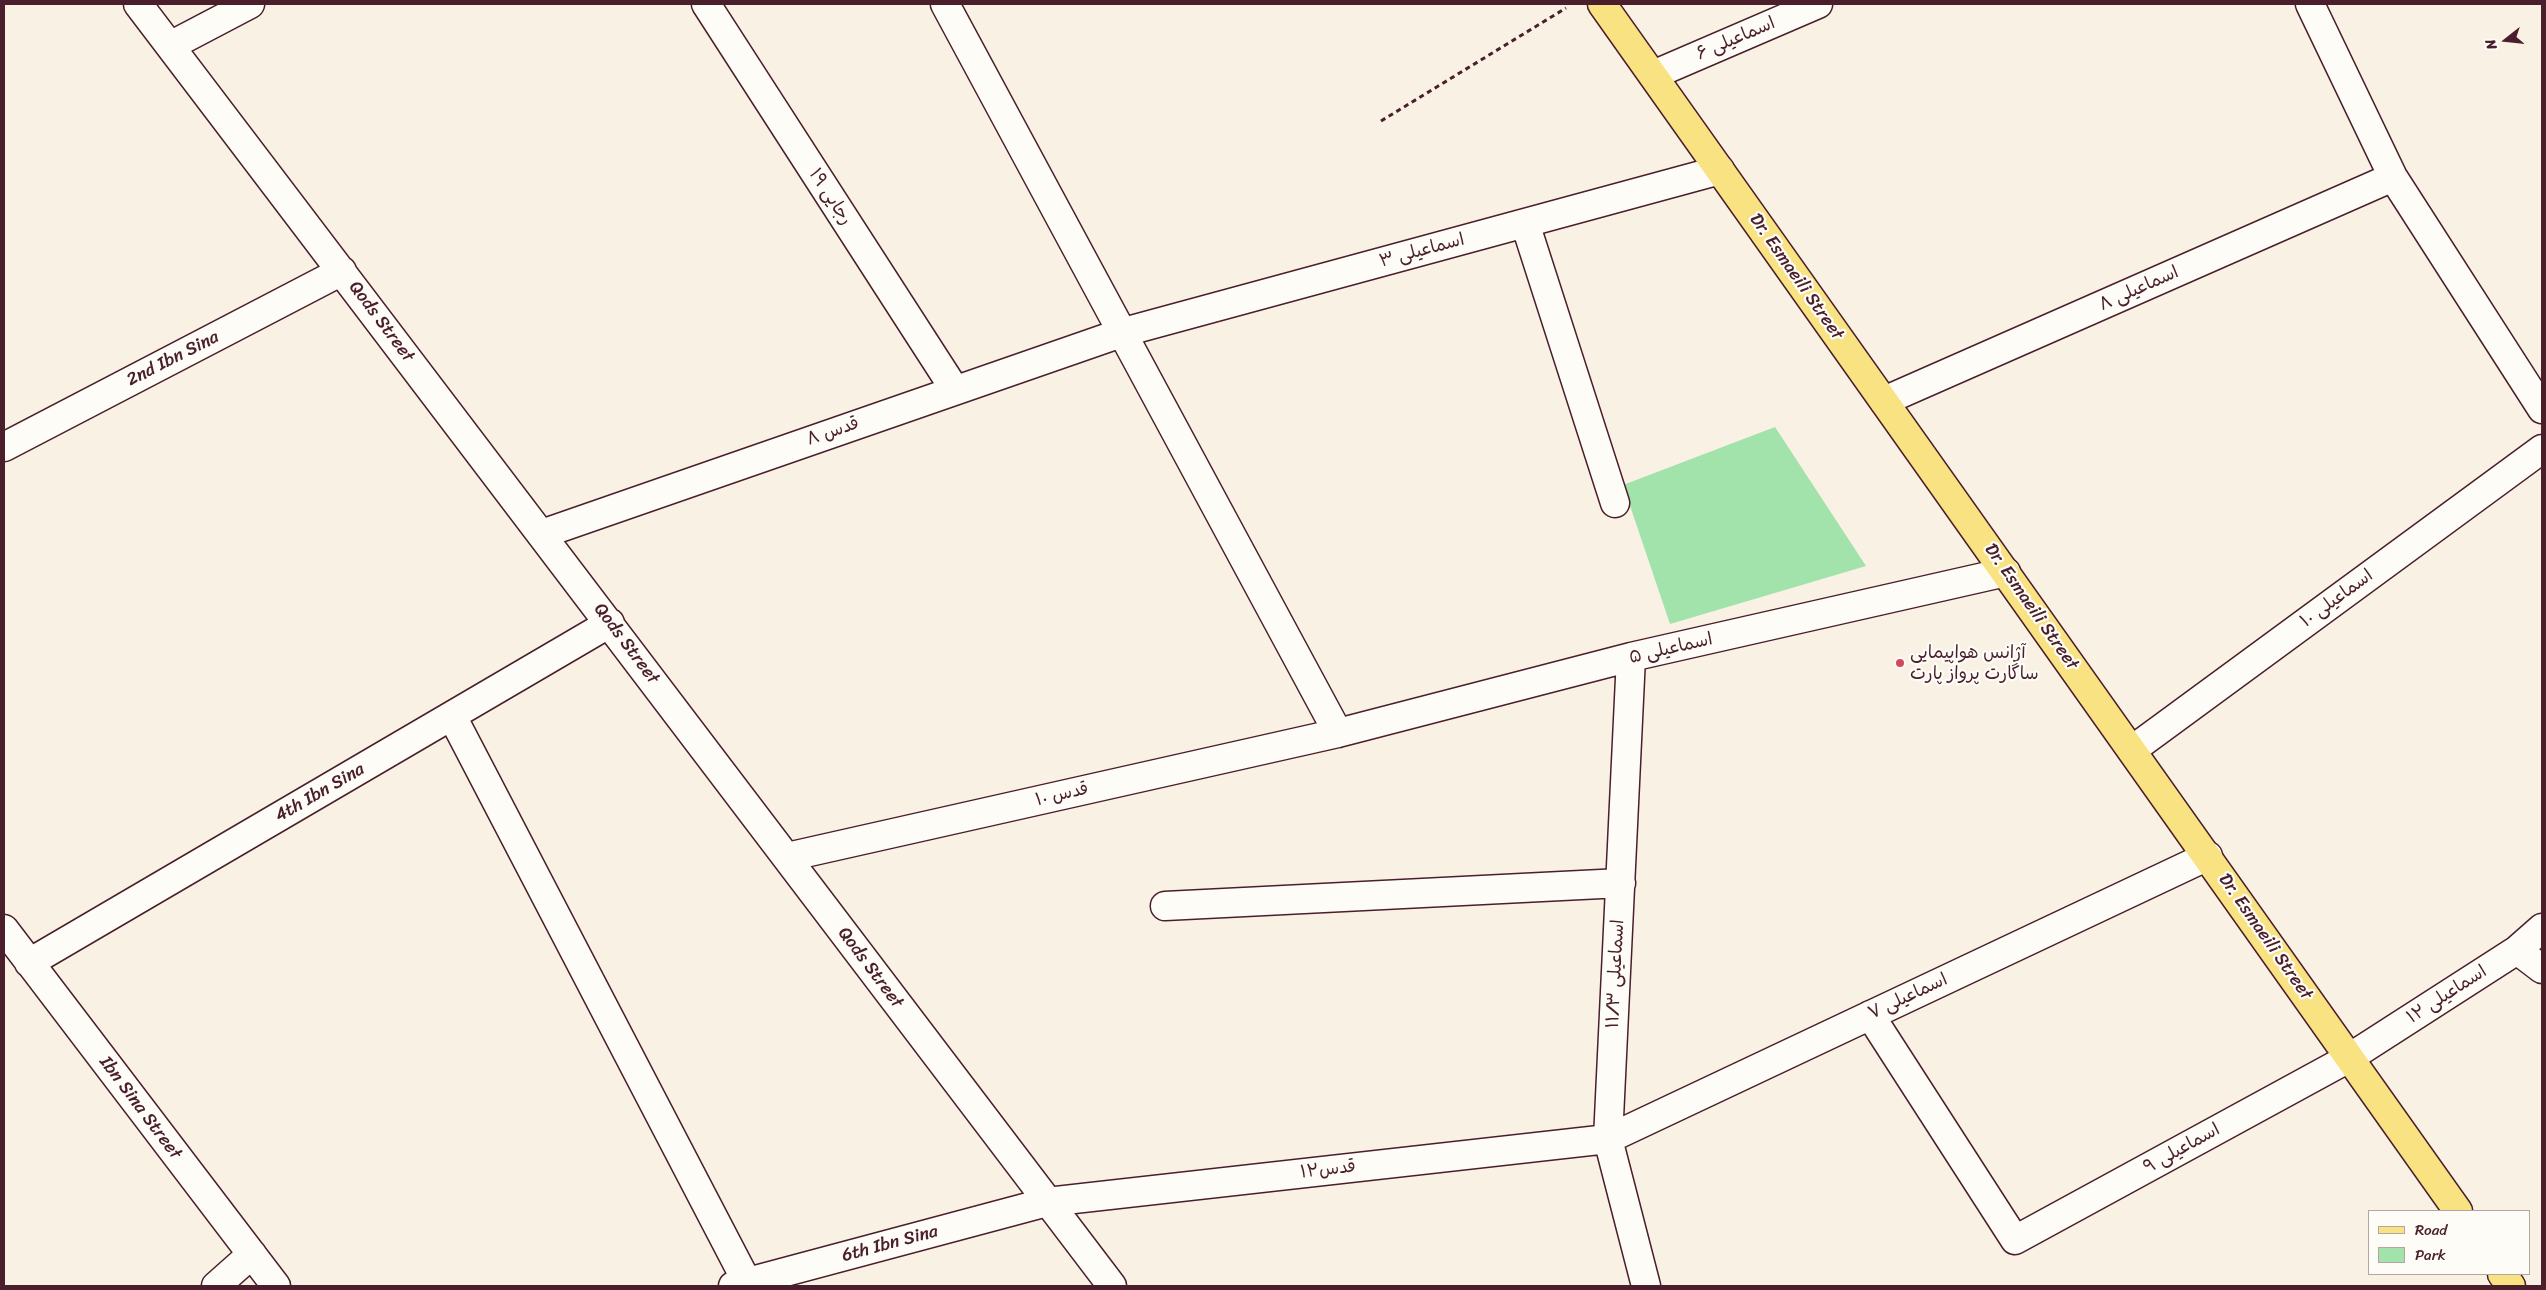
<!DOCTYPE html>
<meta charset="utf-8">
<style>
body{margin:0}
#map{position:relative;width:2546px;height:1290px;overflow:hidden;background:#f8f1e4;font-family:Sriracha,sans-serif}
canvas{display:block}
.frame{position:absolute;inset:0;border:5px solid #4a1f2b;pointer-events:none}
.legend{position:absolute;left:2368px;top:1210px;width:162px;height:65px;box-sizing:border-box;background:#fdfcf7;border:1px solid #b5a4a5;margin:0;padding:6px 9px;list-style:none;font-size:15px;color:#4a1f2b}
.legend li{display:flex;align-items:center;gap:10px;height:25px}
.legend b{width:25px;border:1px solid #b5a4a5}
.north{position:absolute;left:2481px;top:15px;width:50px;height:50px;-webkit-text-stroke:4px #fdfcf7;paint-order:stroke;rotate:254deg;font-size:14px;font-weight:700;line-height:20px;text-align:center;color:#4a1f2b}
.north::after{content:'';display:block;margin:auto;width:18px;height:22px;background:#4a1f2b;clip-path:polygon(50% 0,100% 100%,50% 72%,0 100%)}
</style>
<div id="map">
<canvas width="2546" height="1290"></canvas>
<div class="frame"></div>
<ul class="legend">
<li><b style="height:6px;background:#f8e281"></b>Road</li>
<li><b style="height:14px;background:#a2e2ab"></b>Park</li>
</ul>
<div class="north">N</div>
</div>
<script>
const context = document.querySelector('canvas').getContext('2d');
context.lineJoin = 'round';
function fill(path, color) { context.fillStyle = color; context.fill(path, 'evenodd'); }
const shape = rows => new Path2D(rows.map(r => 'M' + r).join(''));
function trace(path, color, width, dash) { context.strokeStyle = color; context.lineWidth = width; context.lineCap = dash ? 'butt' : 'round'; context.setLineDash(dash || []); context.stroke(path); }
function label(font, color, halo, rows, align = 'center') {
  context.font = font + ' Sriracha,"Playpen Sans Arabic",sans-serif'; context.lineWidth = 4.5; context.setLineDash([]); context.textBaseline = 'middle'; context.strokeStyle = halo; context.fillStyle = color; for (const [text, x, y, turn = 0] of rows) {
    context.save(); context.translate(x, y); context.rotate((+turn || 0) * Math.PI / 180); context.textAlign = isNaN(turn) ? turn : align; if (halo) context.strokeText(text, 0, 0); context.fillText(text, 0, 0); context.restore();
  }
}
const green = shape([
 [1775,427,1866,566,1670,624,1623,485]
]);
const path = shape([
 [1381,121,1566,8]
]);
const minor = shape([
 [138,4,1112,1286],
 [706,4,955,390],
 [945,4,1338,733],
 [2310,4,2393,177,2542,409],
 [170,46,250,4],
 [1653,75,1818,4],
 [1525,223,1615,503],
 [1884,401,2393,177],
 [4,447,342,271],
 [542,534,1124,332,1720,170],
 [1631,657,1608,1139,1646,1286],
 [452,716,749,1286],
 [2132,750,2542,449],
 [787,857,1338,733,1631,657,2006,572],
 [1165,906,1621,883],
 [4,929,276,1286],
 [2517,950,2542,969],
 [29,963,610,623],
 [1870,1015,2015,1240,2349,1058,2517,950,2542,928],
 [216,1286,252,1254],
 [733,1286,1047,1202,1608,1139,2208,856]
]);
const major = shape([
 [1602,4,2458,1211],
 [2502,1274,2511,1286]
]);
const markers = [
 [1900,663,5,"#d1495b"]
];
const streetNames = [
 ["اسماعیلی ۶",1736,39,-23],
 ["رجایی ۱۹",830,197,57],
 ["اسماعیلی ۳",1422,251,-15],
 ["Dr. Esmaeili Street",1796,277,55],
 ["اسماعیلی ۸",2139,289,-24],
 ["Qods Street",381,322,53],
 ["2nd Ibn Sina",173,359,-27],
 ["قدس ۸",833,432,-19],
 ["اسماعیلی ۱۰",2337,599,-36],
 ["Dr. Esmaeili Street",2031,607,55],
 ["Qods Street",626,644,53],
 ["اسماعیلی ۵",1671,649,-13],
 ["4th Ibn Sina",320,793,-30],
 ["قدس ۱۰",1062,795,-13],
 ["Dr. Esmaeili Street",2265,937,55],
 ["Qods Street",870,968,53],
 ["اسماعیلی ۱۱/۳",1616,974,-87],
 ["اسماعیلی ۱۲",2447,995,-33],
 ["اسماعیلی ۷",1908,997,-25],
 ["Ibn Sina Street",140,1108,53],
 ["اسماعیلی ۹",2182,1149,-29],
 ["قدس۱۲",1328,1170,-6],
 ["6th Ibn Sina",890,1244,-15]
];
const poiNames = [
 ["آژانس هواپیمایی",1910,653],
 ["ساگارت پرواز پارت",1910,674]
];
fill(green, '#a2e2ab');
trace(minor, '#4a1f2b', 31);
trace(major, '#4a1f2b', 31);
trace(path, '#4a1f2b', 3, [5, 4]);
trace(minor, '#fdfcf7', 28);
trace(major, '#f8e281', 28);
for (const [x, y, r, color] of markers) { const dot = new Path2D(); dot.arc(x, y, r, 0, 2 * Math.PI); context.fillStyle = color; context.fill(dot); trace(dot, '#fdfcf7', 2); }
label('18px', '#4a1f2b', '#fdfcf7', streetNames);
label('18px', '#4a1f2b', '#fdfcf7', poiNames, 'left');
</script>
